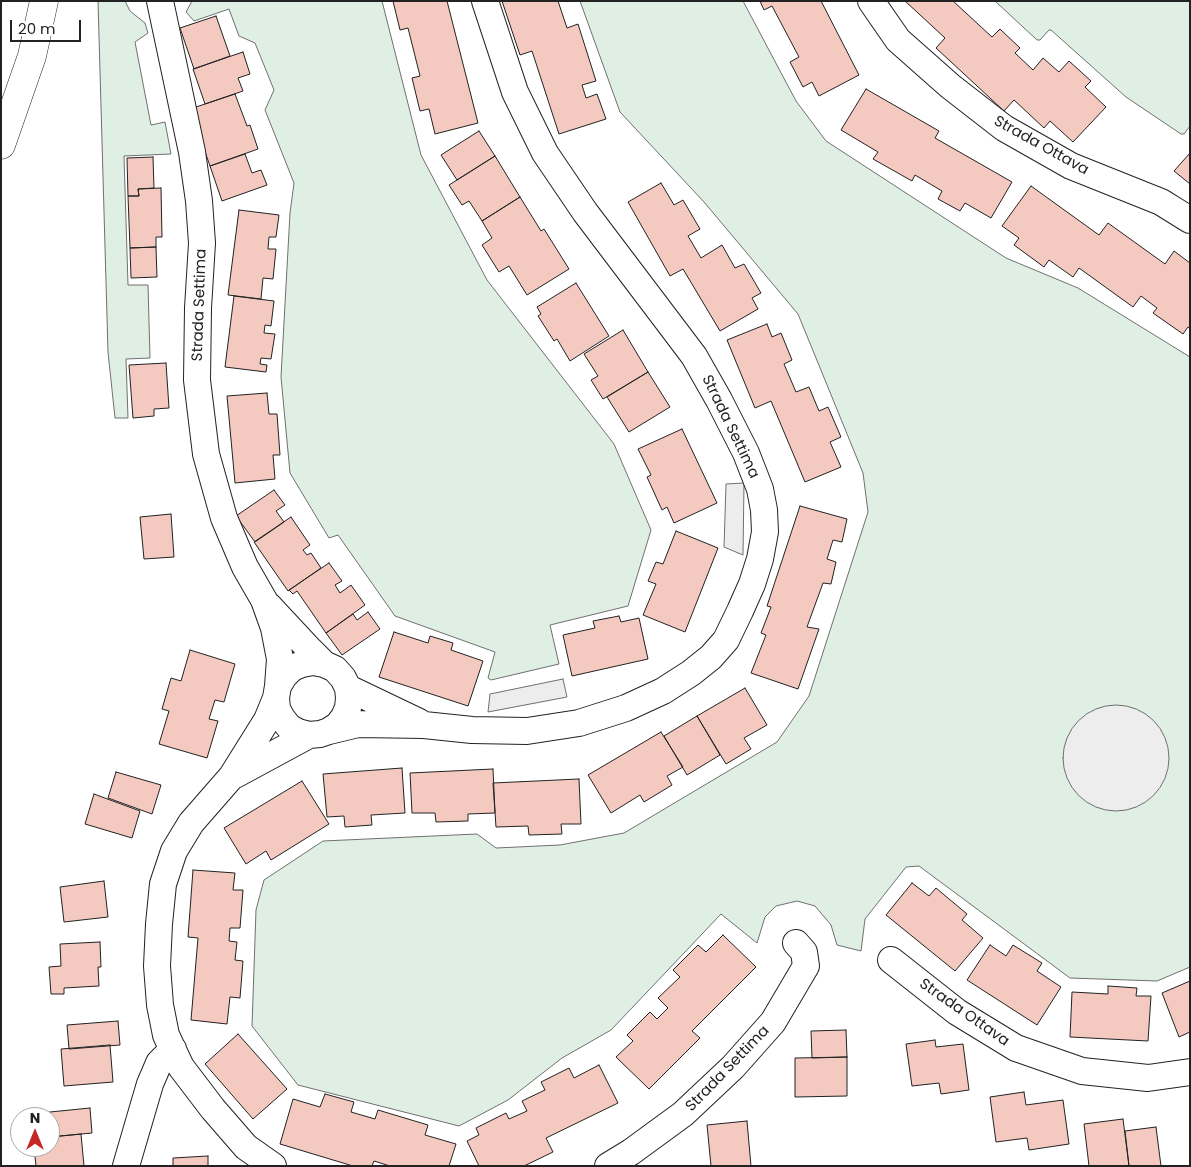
<!DOCTYPE html>
<style>
body{margin:0}
#map{position:relative;width:1191px;height:1167px;overflow:hidden;background:#fff;font-family:Poppins,sans-serif}
canvas{display:block}
.frame{position:absolute;inset:0;border:2px solid #222;pointer-events:none}
.north{position:absolute;left:10px;top:1107px;width:50px;height:50px;box-sizing:border-box;background:#fff;border:1px solid #a7a7a7;border-radius:50%;rotate:0deg;font-size:14px;font-weight:700;line-height:20px;text-align:center;color:#222}
.north::after{content:'';display:block;margin:auto;width:18px;height:22px;background:#c62828;clip-path:polygon(50% 0,100% 100%,50% 72%,0 100%)}
.scale{position:absolute;left:10px;top:20px;width:71px;height:22px;box-sizing:border-box;border:2px solid #222;border-top:0;padding-left:6px;font-size:15px;line-height:18px;white-space:nowrap;color:#222;-webkit-text-stroke:4px #fff;paint-order:stroke}
</style>
<div id="map">
<canvas width="1191" height="1167"></canvas>
<div class="frame"></div>
<div class="north">N</div>
<div class="scale">20 m</div>
</div>
<script>
const context = document.querySelector('canvas').getContext('2d');
context.lineJoin = 'round';
function fill(path, color) { context.fillStyle = color; context.fill(path, 'evenodd'); }
const shape = rows => new Path2D(rows.map(r => 'M' + r).join(''));
function trace(path, color, width, dash) { context.strokeStyle = color; context.lineWidth = width; context.lineCap = dash ? 'butt' : 'round'; context.setLineDash(dash || []); context.stroke(path); }
function label(font, color, halo, rows, align = 'center') {
  context.font = font + ' Poppins,sans-serif'; context.lineWidth = 4; context.setLineDash([]); context.textBaseline = 'middle'; context.strokeStyle = halo; context.fillStyle = color; for (const [text, x, y, turn = 0] of rows) {
    context.save(); context.translate(x, y); context.rotate((+turn || 0) * Math.PI / 180); context.textAlign = isNaN(turn) ? turn : align; if (halo) context.strokeText(text, 0, 0); context.fillText(text, 0, 0); context.restore();
  }
}
const green = shape([
 [98,1,125,1,130,11,145,23,148,33,135,42,151,125,165,122,171,154,124,156,128,285,148,285,150,358,126,359,128,418,115,418,108,352,98,1],
 [192,1,382,1,421,155,487,280,614,444,651,530,628,606,550,625,559,664,491,680,488,678,495,652,395,616,338,535,329,538,290,473,281,377,290,213,294,183,265,110,274,90,255,43,239,36,229,9,194,21,186,12,192,1],
 [580,1,743,1,796,101,826,141,1006,258,1078,288,1190,357,1190,967,1157,981,1070,978,919,866,906,867,865,919,861,951,837,945,831,925,815,906,797,901,776,906,765,917,757,943,721,914,611,1030,562,1058,508,1100,459,1126,298,1085,252,1026,256,910,264,880,323,841,477,834,496,848,560,845,624,833,777,742,809,696,868,512,863,473,798,314,704,202,620,112,580,1],
 [995,1,1190,1,1190,126,1184,134,1181,134,1126,97,1051,30,1049,30,1040,40,1037,40,995,1]
]);
const parking = shape([
 [744,483,743,555,724,547,726,484,744,483],
 [563,679,567,697,488,712,490,694,563,679],
 '1063 758a53 53 0 1 1 106 0a53 53 0 1 1-106 0Z'
]);
const building = shape([
 [393,1,447,1,478,123,435,134,429,109,420,111,412,78,420,76,408,28,400,30,393,1],
 [502,1,558,1,567,28,578,24,596,81,582,85,586,98,597,94,606,119,559,134,532,51,520,55,502,1],
 [760,1,821,1,859,75,819,96,812,82,803,87,790,62,799,57,772,6,764,10,760,1],
 [905,1,953,1,992,37,1000,29,1020,48,1015,53,1033,70,1043,58,1059,72,1069,61,1091,81,1085,87,1106,107,1073,142,1050,121,1044,128,1014,100,1004,111,936,48,945,38,905,1],
 [216,16,230,56,194,69,180,28,216,16],
 [243,52,250,74,238,78,243,91,205,104,193,69,243,52],
 [866,89,939,131,935,138,1012,182,991,218,965,203,960,211,938,199,942,191,915,175,912,181,873,159,878,152,841,130,866,89],
 [235,94,247,126,250,125,258,149,210,166,190,109,235,94],
 [479,131,495,156,457,180,441,155,479,131],
 [1190,153,1190,184,1174,171,1190,153],
 [245,154,252,173,261,170,267,185,222,201,210,166,245,154],
 [495,156,520,197,482,221,469,201,462,205,449,185,495,156],
 [153,157,154,188,138,189,139,196,128,196,127,158,153,157],
 [661,183,674,205,683,200,700,229,688,236,701,258,722,245,735,268,744,264,761,293,752,298,758,309,720,331,683,269,670,276,628,202,661,183],
 [1031,186,1099,235,1108,223,1165,264,1174,251,1190,263,1190,328,1188,327,1183,334,1153,313,1157,308,1141,296,1133,307,1079,268,1073,277,1049,260,1044,267,1014,245,1019,238,1002,226,1031,186],
 [161,188,162,237,156,237,156,247,130,248,128,196,139,196,138,189,161,188],
 [520,197,541,231,544,229,569,269,527,295,509,266,499,272,482,245,492,238,482,221,520,197],
 [239,210,279,215,276,237,269,237,268,249,276,249,273,279,263,278,261,299,228,295,239,210],
 [156,247,157,277,131,278,130,248,156,247],
 [576,283,609,336,570,361,557,339,554,341,538,316,541,314,537,307,576,283],
 [234,296,274,301,271,326,265,325,264,333,275,334,271,359,261,358,260,364,267,365,266,372,225,367,234,296],
 [767,324,772,337,781,333,792,360,784,364,796,392,809,387,819,411,828,407,841,437,830,442,841,467,805,482,771,401,755,408,727,340,767,324],
 [623,330,648,372,603,399,591,380,598,376,584,354,623,330],
 [166,363,169,408,154,409,154,416,133,418,129,365,166,363],
 [648,372,670,407,629,432,607,397,648,372],
 [267,393,269,414,277,414,280,455,273,455,275,479,235,483,227,396,267,393],
 [682,429,717,503,674,523,667,507,662,510,647,477,651,475,638,449,682,429],
 [274,490,285,505,276,511,284,522,255,542,236,516,274,490],
 [800,506,847,519,842,542,833,540,827,559,836,562,831,584,823,583,807,627,819,629,798,689,751,673,766,635,761,633,771,607,767,606,800,506],
 [171,514,174,557,144,559,140,517,171,514],
 [291,517,310,545,303,550,307,555,311,553,321,568,288,591,254,542,291,517],
 [676,531,718,548,685,632,643,615,656,584,648,581,656,562,663,564,676,531],
 [329,563,342,581,335,585,340,593,351,585,365,605,326,633,297,591,293,594,289,590,329,563],
 [368,612,380,629,342,655,326,633,353,614,357,620,368,612],
 [619,616,621,622,639,618,648,659,572,676,563,635,595,628,593,621,619,616],
 [394,632,428,643,430,636,453,643,451,650,483,661,468,706,379,677,394,632],
 [190,650,235,664,224,702,215,700,209,719,218,721,207,758,159,744,169,711,162,709,171,678,181,681,190,650],
 [745,688,767,725,744,738,751,749,726,764,697,716,745,688],
 [697,716,720,755,687,775,664,736,697,716],
 [661,732,683,767,667,776,672,785,644,802,640,795,611,813,588,775,661,732],
 [402,768,405,813,371,815,372,825,345,827,344,816,327,817,323,774,402,768],
 [493,769,495,813,468,814,468,821,436,822,435,813,412,813,410,773,493,769],
 [116,772,161,785,152,814,108,798,116,772],
 [579,779,581,824,561,824,562,834,529,835,528,826,496,827,493,783,579,779],
 [302,781,329,824,271,860,266,851,246,864,224,828,302,781],
 [94,794,140,811,132,838,85,824,94,794],
 [193,870,235,873,233,890,243,890,240,928,230,928,229,941,237,942,235,960,243,961,240,998,230,997,227,1024,191,1020,198,938,188,937,193,870],
 [104,881,108,917,64,922,60,887,104,881],
 [912,883,929,896,936,888,967,914,962,920,983,938,955,971,886,915,912,883],
 [723,935,756,967,692,1031,700,1038,649,1089,616,1057,633,1041,627,1035,650,1012,657,1019,668,1008,658,998,680,977,673,970,698,945,706,952,723,935],
 [100,942,101,967,98,967,99,986,64,988,64,994,51,994,49,967,61,966,60,944,100,942],
 [990,945,1006,956,1013,945,1042,963,1037,971,1061,987,1037,1025,967,980,990,945],
 [1190,981,1190,1032,1179,1037,1162,993,1190,981],
 [1108,986,1137,988,1136,996,1151,996,1148,1041,1070,1037,1072,992,1108,994,1108,986],
 [118,1021,120,1045,69,1049,67,1025,118,1021],
 [846,1030,847,1057,812,1058,811,1031,846,1030],
 [238,1034,287,1089,253,1119,205,1064,238,1034],
 [935,1040,936,1047,963,1044,969,1090,941,1094,939,1083,912,1086,906,1044,935,1040],
 [110,1045,113,1082,64,1086,61,1049,110,1045],
 [847,1057,847,1096,795,1097,795,1058,847,1057],
 [599,1065,618,1103,546,1138,553,1152,524,1166,479,1166,467,1141,479,1135,476,1128,506,1113,509,1119,527,1111,522,1101,545,1090,541,1082,569,1068,574,1078,599,1065],
 [1024,1092,1026,1105,1063,1100,1069,1144,1029,1150,1027,1138,996,1142,990,1097,1024,1092],
 [325,1094,354,1102,351,1112,375,1119,378,1110,428,1125,425,1135,456,1144,449,1166,390,1166,374,1161,372,1166,353,1166,280,1144,293,1099,320,1107,325,1094],
 [90,1108,92,1133,50,1137,50,1117,40,1117,40,1113,90,1108],
 [1123,1119,1129,1166,1089,1166,1084,1124,1123,1119],
 [747,1121,751,1166,711,1166,707,1125,747,1121],
 [1156,1127,1161,1166,1129,1166,1125,1131,1156,1127],
 [81,1134,84,1166,36,1166,34,1147,50,1147,50,1137,81,1134],
 [208,1156,208,1166,173,1166,173,1158,208,1156]
]);
const minor = shape([
 [160,1,192,152,199,201,202,243,198,308,197,380,206,454,224,518,245,567,264,600,274,628,280,659,278,686],
 [871,1,898,40,950,86,1004,128,1071,166,1161,202,1190,220],
 [269,606,310,650,324,664,335,669,343,678,348,688,349,698,348,708,344,717,338,725,329,731,320,734,309,735,298,732,289,727,282,718,277,709,276,698,278,686,284,676,292,668,302,664,313,662,324,664],
 [348,688,419,722],
 [329,731,358,724,424,725,472,730,527,731,579,723,626,708,663,691,691,673,711,657,726,640,740,611,752,584,760,559,765,532,764,510,760,489,746,453,719,400,694,356,585,212,545,153,515,92,485,1],
 [235,775,309,735],
 [891,960,957,1012,1016,1048,1082,1071,1148,1078,1190,1072],
 [126,1166,150,1084,159,1063,173,1049],
 [273,1166,246,1147,213,1109,181,1067,166,1035,160,1005,157,966,159,924,163,884,174,851,191,823,232,776,267,720,276,698],
 [608,1166,631,1152,683,1114,733,1067,773,1022,806,966,804,952,796,943]
]);
const major = shape([
 [1,145,32,56,44,1]
]);
const streetNames = [
 ["Strada Ottava",1041,146,29],
 ["Strada Settima",200,305,-88],
 ["Strada Settima",730,427,64],
 ["Strada Ottava",964,1013,35],
 ["Strada Settima",728,1069,-46]
];
fill(green, '#e0efe3');
trace(green, '#6f6f6f', 1);
fill(parking, '#ededed');
trace(parking, '#6f6f6f', 1);
fill(building, '#f3c9c0');
trace(building, '#222', 1);
trace(minor, '#222', 28);
trace(major, '#222', 29);
trace(minor, '#fff', 26);
trace(major, '#fff', 28);
label('15px', '#222', '#fff', streetNames);
</script>
